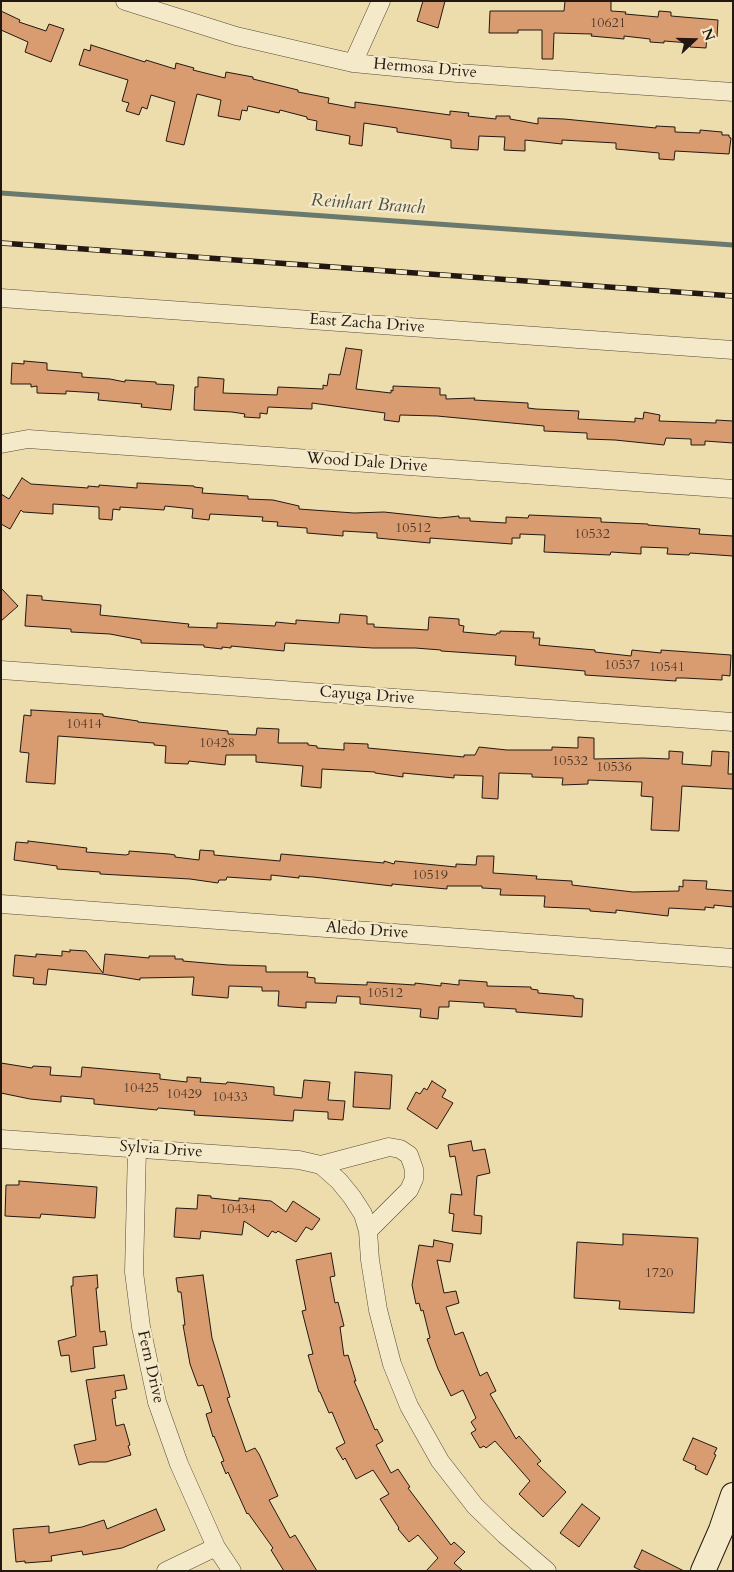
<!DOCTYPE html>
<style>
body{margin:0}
#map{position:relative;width:734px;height:1572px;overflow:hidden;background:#eeddac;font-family:Cardo,serif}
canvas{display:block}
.frame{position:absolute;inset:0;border:2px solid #231711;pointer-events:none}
.north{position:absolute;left:669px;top:15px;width:50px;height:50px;-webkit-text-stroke:4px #f4e9c9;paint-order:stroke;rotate:69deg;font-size:14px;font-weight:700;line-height:20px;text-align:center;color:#231711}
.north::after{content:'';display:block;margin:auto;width:18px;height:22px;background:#231711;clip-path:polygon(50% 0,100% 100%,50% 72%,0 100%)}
</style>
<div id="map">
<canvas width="734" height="1572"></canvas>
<div class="frame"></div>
<div class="north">N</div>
</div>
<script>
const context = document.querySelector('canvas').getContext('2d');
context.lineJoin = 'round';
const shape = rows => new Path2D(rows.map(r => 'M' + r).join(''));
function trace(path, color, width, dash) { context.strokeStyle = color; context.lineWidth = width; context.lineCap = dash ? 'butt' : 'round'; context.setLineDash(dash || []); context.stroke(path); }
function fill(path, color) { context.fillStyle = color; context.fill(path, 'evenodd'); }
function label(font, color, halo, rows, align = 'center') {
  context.font = font + ' Cardo,serif'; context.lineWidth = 4.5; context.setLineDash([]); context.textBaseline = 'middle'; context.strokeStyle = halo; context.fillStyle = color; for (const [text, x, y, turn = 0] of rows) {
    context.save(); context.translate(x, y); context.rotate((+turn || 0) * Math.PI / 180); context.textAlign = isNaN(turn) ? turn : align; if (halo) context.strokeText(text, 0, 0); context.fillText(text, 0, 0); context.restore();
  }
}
const stream = shape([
 [1,193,733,245]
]);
const building = shape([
 [423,1,445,1,438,28,417,21,423,1],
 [565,1,611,1,611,11,626,12,625,14,658,17,659,11,671,12,671,16,718,20,717,37,707,36,706,48,690,47,690,43,664,41,664,43,650,42,650,39,624,36,624,39,591,36,592,34,554,33,553,59,542,59,542,30,518,30,518,33,489,33,490,11,564,11,565,1],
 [1,11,20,20,19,22,46,31,49,24,64,29,51,62,25,52,28,42,1,30,1,11],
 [91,45,145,62,146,60,175,69,176,63,194,68,193,70,225,78,226,72,253,77,253,79,298,90,298,92,329,98,328,103,355,108,355,102,450,115,450,111,469,113,468,116,496,119,496,116,510,116,510,119,538,124,538,118,564,119,656,128,656,126,675,127,675,132,700,133,700,130,722,132,722,135,729,135,729,137,731,138,729,154,675,151,674,160,659,159,659,153,616,149,616,143,562,140,562,144,525,140,525,151,504,150,505,137,479,136,478,150,451,148,451,140,397,132,397,128,364,123,362,146,349,144,350,136,316,130,317,121,307,119,307,117,280,110,279,113,248,106,247,111,242,110,240,120,218,116,221,100,197,94,184,145,166,141,175,102,151,95,147,109,142,107,139,115,126,111,129,103,122,101,128,80,79,65,84,49,90,51,91,45],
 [346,348,362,350,356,389,391,393,391,390,393,391,393,386,440,388,440,395,446,395,446,399,475,398,474,400,528,403,528,408,536,409,579,411,578,419,635,422,635,418,643,419,644,412,660,415,659,421,716,423,716,420,733,421,733,443,705,441,705,445,691,445,691,439,666,438,664,445,615,440,587,439,587,433,544,431,544,426,437,416,400,415,399,422,384,420,385,413,312,403,312,409,268,407,267,414,260,413,260,418,244,417,245,414,232,412,194,410,195,387,198,387,198,377,224,379,223,393,277,395,278,387,323,389,323,385,327,386,329,374,340,375,346,348],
 [24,361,47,363,47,370,82,373,82,377,110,379,125,382,125,380,156,382,156,384,174,385,171,410,141,407,142,404,98,400,99,393,66,391,66,394,37,393,37,386,31,387,31,384,11,384,12,363,24,364,24,361],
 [22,478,31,484,88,488,88,486,99,487,99,485,137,488,137,483,194,486,194,487,203,488,202,493,248,496,248,499,273,500,299,506,299,509,354,513,384,512,440,518,459,516,459,518,470,518,470,521,506,523,506,517,528,518,529,515,601,518,601,522,648,524,648,525,700,529,699,534,733,536,733,556,690,553,689,555,667,554,668,548,641,547,641,554,611,552,610,555,544,552,545,535,520,534,520,538,512,538,512,544,430,538,430,543,377,538,377,533,343,531,343,536,307,533,307,528,277,526,278,522,262,521,263,517,210,514,209,520,192,518,193,509,165,506,164,510,120,507,120,510,113,509,112,520,99,519,99,507,53,504,53,514,23,512,21,510,10,529,1,524,1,494,9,499,22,478],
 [1,588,18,606,1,621,1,588],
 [27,595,42,596,42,600,101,605,100,615,189,624,188,627,217,628,217,623,275,626,276,622,296,624,296,620,339,623,340,614,367,616,367,624,374,624,374,627,428,630,429,617,459,619,459,625,464,626,463,632,496,635,497,633,500,633,500,631,534,632,533,638,540,638,539,645,595,650,595,652,631,656,632,650,661,653,661,650,731,655,730,676,722,675,722,680,684,678,676,678,676,681,585,675,585,671,515,665,516,656,441,651,441,650,415,648,373,648,285,643,284,651,231,646,231,648,222,647,222,649,204,647,204,645,141,643,141,640,110,634,71,632,71,629,25,626,27,595],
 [31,710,103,714,103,716,138,721,138,722,228,731,228,734,256,735,257,728,279,729,278,743,308,743,308,745,317,746,317,748,344,750,344,743,368,744,368,748,464,757,464,755,475,755,479,747,507,750,552,750,552,747,578,748,578,737,594,738,594,759,643,758,669,759,669,751,683,752,682,764,711,766,712,751,729,752,728,774,733,774,733,789,682,786,679,831,651,830,653,797,641,796,642,782,588,780,588,784,562,785,563,778,532,777,532,774,499,773,498,799,482,798,483,776,454,775,454,778,403,773,403,777,375,773,375,772,322,769,321,788,301,786,303,766,256,762,256,755,226,755,225,765,189,761,188,764,165,763,166,746,154,745,154,743,58,736,55,784,26,782,29,753,20,752,24,715,31,716,31,710],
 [28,841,87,848,86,852,126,855,129,854,129,851,169,854,175,855,175,857,199,860,200,850,214,851,214,855,280,861,281,854,384,863,384,861,394,864,395,861,456,867,456,864,476,865,477,856,494,856,493,873,537,876,536,879,572,881,572,885,633,892,679,891,679,886,683,887,683,880,707,881,706,889,733,891,733,907,714,905,714,908,705,907,705,910,669,908,668,916,616,910,616,913,590,911,590,909,544,907,545,896,500,895,501,889,482,888,482,886,447,886,447,889,392,884,392,886,313,877,299,876,299,878,271,875,271,880,227,877,226,880,219,880,218,883,190,879,100,874,100,872,57,869,57,866,14,860,16,842,28,843,28,841],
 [70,950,86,951,103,973,105,954,149,958,149,956,175,956,175,959,183,959,183,961,228,965,266,966,266,972,308,972,307,977,315,978,315,983,367,985,367,982,415,985,415,983,441,986,441,983,459,985,459,980,487,982,487,986,531,987,531,989,538,990,538,993,574,996,574,998,583,999,582,1017,516,1012,516,1009,484,1007,484,1003,449,1001,449,1007,439,1007,438,1019,420,1017,421,1009,360,1004,360,997,337,996,336,1003,306,1002,306,1008,278,1006,279,991,262,991,262,987,229,986,228,998,192,995,194,977,140,978,140,980,102,974,48,969,46,985,33,984,34,978,13,976,15,955,36,957,36,954,62,956,62,951,70,952,70,950],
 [1,1063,32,1068,33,1066,51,1067,50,1075,81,1077,82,1067,160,1074,160,1079,187,1082,187,1077,201,1078,200,1082,226,1084,227,1082,274,1087,274,1095,302,1098,304,1080,330,1082,328,1100,345,1101,343,1120,328,1119,328,1112,294,1110,293,1121,194,1115,195,1111,158,1108,157,1110,94,1104,94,1099,61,1096,61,1102,30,1099,1,1093,1,1063],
 [355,1072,392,1075,390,1109,353,1107,355,1072],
 [432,1081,446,1090,442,1097,453,1103,437,1129,407,1109,416,1092,420,1094,424,1088,427,1090,432,1081],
 [471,1141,473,1151,485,1149,490,1173,477,1176,474,1215,482,1216,481,1234,452,1231,454,1214,449,1213,451,1194,462,1195,455,1156,450,1157,448,1145,471,1141],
 [19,1181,97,1187,95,1218,41,1214,40,1218,5,1216,6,1185,19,1185,19,1181],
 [198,1195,211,1196,211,1198,239,1201,239,1198,271,1201,286,1212,293,1201,320,1219,312,1230,306,1227,296,1242,278,1231,276,1233,272,1231,268,1237,244,1221,242,1235,201,1231,200,1239,174,1237,176,1208,197,1209,198,1195],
 [623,1234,698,1238,694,1313,619,1309,620,1301,574,1298,577,1242,623,1245,623,1234],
 [434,1240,453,1244,450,1262,437,1260,444,1293,456,1291,459,1303,446,1307,455,1335,463,1332,480,1376,487,1372,496,1391,490,1394,516,1439,519,1436,541,1461,537,1464,566,1492,543,1517,519,1494,530,1481,495,1441,486,1448,484,1446,480,1448,471,1433,476,1430,471,1422,476,1418,463,1390,451,1396,438,1369,427,1339,430,1338,423,1310,421,1311,419,1303,416,1304,412,1285,419,1245,433,1247,434,1240],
 [331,1253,335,1276,330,1277,335,1303,338,1302,344,1326,340,1327,344,1356,348,1355,356,1381,354,1381,375,1430,377,1429,383,1441,376,1445,391,1473,398,1469,410,1487,408,1488,451,1545,454,1542,465,1552,454,1563,463,1571,426,1571,438,1558,418,1535,409,1542,398,1529,399,1528,380,1499,389,1494,373,1470,356,1479,345,1458,343,1460,336,1448,345,1443,332,1412,329,1413,320,1392,319,1392,308,1355,313,1354,302,1311,306,1310,296,1260,331,1253],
 [97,1275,98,1288,96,1288,100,1332,105,1331,107,1345,93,1347,95,1368,71,1372,69,1355,61,1356,58,1341,76,1336,71,1286,73,1286,73,1277,97,1275],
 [203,1275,212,1338,230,1397,227,1398,246,1452,255,1448,259,1454,278,1496,269,1500,290,1538,295,1535,317,1571,284,1571,271,1550,273,1548,248,1513,247,1514,228,1472,226,1474,221,1462,224,1461,214,1436,213,1437,206,1414,212,1412,203,1385,198,1386,190,1364,183,1325,185,1325,181,1292,178,1292,176,1278,203,1275],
 [124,1375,127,1389,115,1391,116,1398,112,1399,116,1426,124,1424,130,1445,128,1446,131,1455,106,1462,90,1462,79,1465,74,1445,96,1440,86,1380,124,1375],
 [693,1438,717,1448,714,1454,716,1455,707,1475,695,1469,696,1466,683,1460,693,1438],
 [582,1504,600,1518,579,1547,560,1533,582,1504],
 [156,1509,165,1530,122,1548,83,1555,82,1551,51,1556,52,1561,25,1563,25,1561,16,1562,13,1529,49,1526,49,1533,82,1527,104,1520,107,1529,156,1509],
 [642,1550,684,1571,642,1571,634,1567,642,1550]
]);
const street = shape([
 [125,1,236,36,353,63,457,73,733,92],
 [353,63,381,1],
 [1,298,733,350],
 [1,444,28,439,733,489],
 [1,670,733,722],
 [1,904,733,958],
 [1,1139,299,1160,321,1165,389,1147,400,1149,409,1155,414,1169,414,1179,409,1190,368,1231,363,1214,352,1197,339,1181,321,1165],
 [137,1148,134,1272,141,1327,157,1402,179,1464,216,1547,232,1571],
 [368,1231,370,1260,378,1310,392,1364,409,1406,440,1461,475,1506,505,1535,547,1571],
 [166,1571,216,1547]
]);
const secondary = shape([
 [703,1571,721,1530,733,1495]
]);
const rail = shape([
 [1,243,733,296]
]);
const numberNames = [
 ["10621",608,24],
 ["10512",413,529],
 ["10532",592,535],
 ["10537",622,666],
 ["10541",667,668],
 ["10414",84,725],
 ["10428",217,744],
 ["10532",570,762],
 ["10536",614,768],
 ["10519",430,876],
 ["10512",385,994],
 ["10425",141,1089],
 ["10429",184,1095],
 ["10433",230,1098],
 ["10434",238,1210],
 ["1720",659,1274]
];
const streetNames = [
 ["Hermosa Drive",425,69,5],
 ["East Zacha Drive",367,324,4],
 ["Wood Dale Drive",367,463,4],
 ["Cayuga Drive",367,696,4],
 ["Aledo Drive",367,931,4],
 ["Sylvia Drive",161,1150,4],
 ["Fern Drive",150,1367,77]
];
const waterNames = [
 ["Reinhart Branch",368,205,4]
];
trace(stream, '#6a796e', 5);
fill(building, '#d99c70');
trace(building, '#231711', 1);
trace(street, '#564838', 19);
trace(secondary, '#231711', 26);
trace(street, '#f4e9c9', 18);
trace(secondary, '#f4e9c9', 24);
trace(rail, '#231711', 5.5);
trace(rail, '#f4e9c9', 4, [11]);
label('14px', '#503829', null, numberNames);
label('16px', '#231711', '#f4e9c9', streetNames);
label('italic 18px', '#4c5047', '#f4e9c9', waterNames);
</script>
